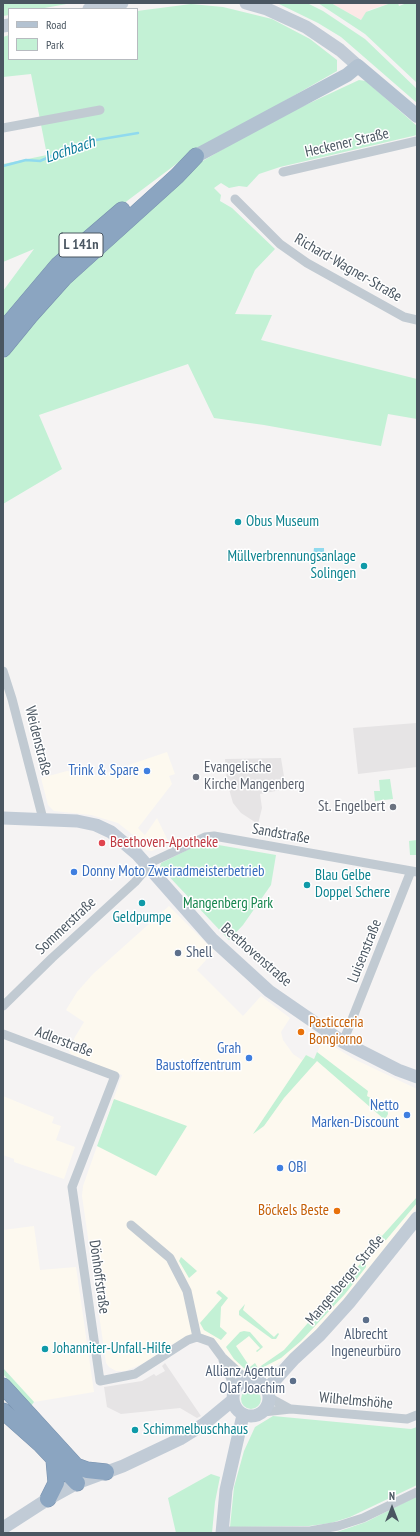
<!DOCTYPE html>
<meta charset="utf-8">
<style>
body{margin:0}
#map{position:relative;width:420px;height:1536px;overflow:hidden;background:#f5f3f3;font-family:"PT Sans Narrow",sans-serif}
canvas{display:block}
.frame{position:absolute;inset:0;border:4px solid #4a5661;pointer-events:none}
.legend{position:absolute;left:8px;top:8px;width:130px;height:52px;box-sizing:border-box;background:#fff;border:1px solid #b7bbc0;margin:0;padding:5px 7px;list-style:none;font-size:12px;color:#4a5661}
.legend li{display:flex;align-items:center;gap:8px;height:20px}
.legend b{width:20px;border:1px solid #b7bbc0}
.north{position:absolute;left:372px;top:1488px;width:40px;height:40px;-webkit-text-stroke:3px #fff;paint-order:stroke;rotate:0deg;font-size:11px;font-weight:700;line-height:16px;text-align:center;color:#4a5661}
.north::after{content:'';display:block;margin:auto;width:14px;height:18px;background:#4a5661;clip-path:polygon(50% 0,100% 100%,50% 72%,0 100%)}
</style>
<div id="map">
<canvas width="420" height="1536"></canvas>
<div class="frame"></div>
<ul class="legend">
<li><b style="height:5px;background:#b3c2d1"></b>Road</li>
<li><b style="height:11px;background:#c3f1d5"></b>Park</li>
</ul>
<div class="north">N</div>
</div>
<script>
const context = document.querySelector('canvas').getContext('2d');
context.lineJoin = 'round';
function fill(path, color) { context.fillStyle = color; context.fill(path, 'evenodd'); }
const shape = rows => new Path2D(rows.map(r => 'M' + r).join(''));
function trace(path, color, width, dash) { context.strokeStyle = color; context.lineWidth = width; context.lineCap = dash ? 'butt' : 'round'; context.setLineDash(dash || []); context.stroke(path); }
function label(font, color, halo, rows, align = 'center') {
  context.font = font + ' "PT Sans Narrow",sans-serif'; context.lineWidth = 3; context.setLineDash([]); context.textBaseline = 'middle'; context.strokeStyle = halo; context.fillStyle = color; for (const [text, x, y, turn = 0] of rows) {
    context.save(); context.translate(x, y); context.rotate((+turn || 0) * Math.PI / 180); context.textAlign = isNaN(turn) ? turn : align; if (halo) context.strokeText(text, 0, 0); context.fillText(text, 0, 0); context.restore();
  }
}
const commercial = shape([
 [167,752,175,774,169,776,172,784,138,828,145,835,157,818,169,843,152,851,146,850,133,835,118,823,91,815,54,811,48,805,41,778,67,771,99,775],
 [169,906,214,951,197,970,243,1016,261,996,290,1018,281,1032,283,1040,293,1054,302,1060,306,1055,314,1059,323,1040,354,1059,417,1089,417,1207,356,1286,318,1329,291,1354,259,1377,249,1377,239,1370,214,1339,202,1334,188,1336,142,1364,125,1371,116,1371,109,1367,106,1363,82,1196,83,1186,122,1075,71,1054,69,1051,75,1037,84,1022,66,1010,77,992,93,974],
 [3,1096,54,1117,52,1123,61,1126,56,1140,75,1147,64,1179,14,1162,14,1159,3,1155],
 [34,1226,40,1270,76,1267,94,1392,34,1402,3,1368,3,1230]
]);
const education = shape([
 [416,723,417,767,358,774,353,728],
 [281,758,286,789,260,794,262,808,258,824,241,813,233,803,227,782,225,759],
 [165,1363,201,1416,197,1418,180,1408,121,1414,107,1407,104,1387,142,1381,154,1374,156,1376,165,1371,162,1366]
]);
const medical = shape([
 [331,3,391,3,369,10,361,20]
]);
const green = shape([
 [3,3,72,3,39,9,9,9,9,15,3,16],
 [277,3,307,3,323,11,365,39,417,89,417,103,341,37,318,23],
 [318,3,331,3,361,20,366,12,391,3,398,3,399,6,407,3,417,3,417,83,365,34],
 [191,4,223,7,272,19,310,39,337,60,337,71,183,159,79,237,3,322,3,291,34,249,3,262,3,164,47,155,31,74,3,77,3,37,9,35,9,59,137,59,137,11],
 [359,80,366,81,417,126,417,135,280,167,259,174,247,187,239,186,229,188,221,183,214,188,221,195,220,201,232,208,275,249,255,270,235,314,272,315,261,340,417,379,417,419,388,414,381,446,264,425,214,418,188,364,39,415,62,469,3,504,3,360,49,302,201,162,267,123],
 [390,779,393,799,375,801,374,791,380,791,379,780],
 [417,840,417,855,410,855,409,841],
 [207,843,276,855,271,885,243,925,229,940,160,867,161,863,195,846],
 [317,1052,368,1091,367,1096,387,1107,388,1114,385,1120,317,1061,284,1098,264,1126,253,1134,306,1055,314,1059],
 [114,1099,187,1126,156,1176,97,1146],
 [417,1197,417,1203,386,1240,382,1241,378,1237,378,1234,382,1236],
 [181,1257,197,1271,189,1278,179,1261],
 [362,1258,366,1260,366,1267,345,1294,301,1341,281,1358,256,1371,245,1369,234,1359,226,1347,240,1332,244,1331,250,1332,263,1347,257,1352,256,1351,260,1348,249,1336,236,1346,250,1367,255,1363,258,1368,284,1350,361,1263,359,1261],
 [219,1290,228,1298,221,1307,220,1327,227,1333,221,1340,204,1330,200,1323,222,1298,216,1293],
 [245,1304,243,1310,274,1337,278,1333,279,1334,276,1339,272,1339,239,1315,239,1311],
 [3,1368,34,1402,31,1406,3,1374],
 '241 1399a10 10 0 1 1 20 0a10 10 0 1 1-20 0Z',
 [273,1416,411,1429,417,1427,417,1485,350,1517,331,1523,309,1526,230,1527,234,1487,244,1451,255,1427],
 [211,1474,220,1477,215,1502,212,1533,176,1533,168,1498],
 [417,1496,417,1533,334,1533,366,1522]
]);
const water = shape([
 [314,548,324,548,324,558,313,557]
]);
const stream = shape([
 [3,166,26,160,40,161,63,151,86,146,96,140,138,133]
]);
const street = shape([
 [3,128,100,110],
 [283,172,417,141],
 [235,199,280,244,307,263,404,317,417,320],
 [3,671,12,699,43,819],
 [3,1006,52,958,135,882,152,862,205,837,214,836,417,872],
 [3,1034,115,1076,72,1187,100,1381,135,1374,188,1340,197,1337,211,1342,222,1357,247,1380],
 [343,1042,411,871],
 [131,1225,170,1258,187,1291,197,1337],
 [223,1360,235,1389],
 [270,1398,290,1409],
 [263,1412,291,1409,407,1419,417,1415],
 [222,1531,310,1531,338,1526,363,1518,417,1492]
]);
const secondary = shape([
 [246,3,267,9,306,27,340,50,358,66],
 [89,9,122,3],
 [3,26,9,25],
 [3,818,77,821,96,825,111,832,137,854,212,939,269,991,343,1042,398,1070,417,1077],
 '233 1398a18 18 0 1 1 36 0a18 18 0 1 1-36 0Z',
 [267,1389,294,1359,320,1335,349,1303,417,1218],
 [3,1528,48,1499,77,1483,123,1466,180,1439,204,1424,233,1400],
 [222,1533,226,1490,243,1415]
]);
const primary = shape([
 [196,156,347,75,358,66,417,116]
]);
const highway = shape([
 [3,330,58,265,122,210],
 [3,349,30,316,64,278,177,176,196,156],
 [3,1386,76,1466,87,1470,106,1472],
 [3,1411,40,1444,77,1483],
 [48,1499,56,1483,54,1460]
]);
const markers = [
 [238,522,4,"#0f9aa8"],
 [364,566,4,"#0f9aa8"],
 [147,771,4,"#3f7fe0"],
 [196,777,4,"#6b7280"],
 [393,807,4,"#6b7280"],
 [102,843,4,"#e0444e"],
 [74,872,4,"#3f7fe0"],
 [307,885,4,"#0f9aa8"],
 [142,903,4,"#0f9aa8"],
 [178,953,4,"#5c6f8a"],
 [301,1032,4,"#e8710a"],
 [249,1058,4,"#3f7fe0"],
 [407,1115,4,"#3f7fe0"],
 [280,1168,4,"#3f7fe0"],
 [337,1211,4,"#e8710a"],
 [366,1320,4,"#5c6f8a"],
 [45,1349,4,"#0f9aa8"],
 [293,1381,4,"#5c6f8a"],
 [135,1430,4,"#0f9aa8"]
];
const shields = [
 [81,245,44]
];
const shieldNames = [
 ["L 141n",81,245]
];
const streetNames = [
 ["Heckener Straße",347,143,-13],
 ["Richard-Wagner-Straße",348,268,30],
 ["Weidenstraße",38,741,76],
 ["Sandstraße",281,834,10],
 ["Sommerstraße",66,926,-43],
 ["Luisenstraße",365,951,-68],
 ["Beethovenstraße",256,955,41],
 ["Adlerstraße",64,1042,21],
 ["Dönhoffstraße",99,1277,82],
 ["Mangenberger Straße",345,1280,-50],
 ["Wilhelmshöhe",356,1401,5]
];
const cultureNames = [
 ["Obus Museum",246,522],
 ["Müllverbrennungsanlage",356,557,"right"],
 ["Solingen",356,574,"right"],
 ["Blau Gelbe",315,876],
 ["Doppel Schere",315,893],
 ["Geldpumpe",142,918,"center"],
 ["Johanniter-Unfall-Hilfe",53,1349],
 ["Schimmelbuschhaus",143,1430]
];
const worshipNames = [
 ["Evangelische",204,768],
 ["Kirche Mangenberg",204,785],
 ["St. Engelbert",385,807,"right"]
];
const shopNames = [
 ["Trink & Spare",139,771],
 ["Donny Moto Zweiradmeisterbetrieb",82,872,"left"],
 ["Grah",241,1049],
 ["Baustoffzentrum",241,1066],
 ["Netto",399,1106],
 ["Marken-Discount",399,1123],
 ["OBI",288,1168,"left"]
];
const healthNames = [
 ["Beethoven-Apotheke",110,843]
];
const parkNames = [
 ["Mangenberg Park",228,904]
];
const serviceNames = [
 ["Shell",186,953],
 ["Albrecht",366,1335,"center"],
 ["Ingeneurbüro",366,1352,"center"],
 ["Allianz Agentur",285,1372,"right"],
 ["Olaf Joachim",285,1389,"right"]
];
const foodNames = [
 ["Pasticceria",309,1023],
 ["Bongiorno",309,1040],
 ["Böckels Beste",329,1211,"right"]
];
const waterNames = [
 ["Lochbach",70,150,-19]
];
fill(commercial, '#fdf9ef');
fill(education, '#e6e4e5');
fill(medical, '#fce8e6');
fill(green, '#c3f1d5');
fill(water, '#90daee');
trace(stream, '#90daee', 2.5);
trace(highway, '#7690ad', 17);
trace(street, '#c1cad2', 9);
trace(secondary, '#c1cbd6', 13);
trace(primary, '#b3c2d1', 14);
trace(highway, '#8ba5c1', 16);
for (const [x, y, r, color] of markers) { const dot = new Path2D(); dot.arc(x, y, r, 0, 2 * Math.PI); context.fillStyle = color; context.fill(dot); trace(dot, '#fff', 1.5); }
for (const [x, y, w] of shields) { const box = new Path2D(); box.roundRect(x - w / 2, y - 12, w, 24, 3); context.fillStyle = '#fff'; context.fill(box); trace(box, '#4a5661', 1); }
label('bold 14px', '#4a5661', null, shieldNames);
label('15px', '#4a5661', '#fff', streetNames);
label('15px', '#0d838f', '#fff', cultureNames, 'left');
label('15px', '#5b616d', '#fff', worshipNames, 'left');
label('15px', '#366cbe', '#fff', shopNames, 'right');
label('15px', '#be3a42', '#fff', healthNames, 'left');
label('15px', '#17864f', '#fff', parkNames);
label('15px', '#4e5e75', '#fff', serviceNames, 'left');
label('15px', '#c56008', '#fff', foodNames, 'left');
label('italic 16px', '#0c7c9b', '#fff', waterNames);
</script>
